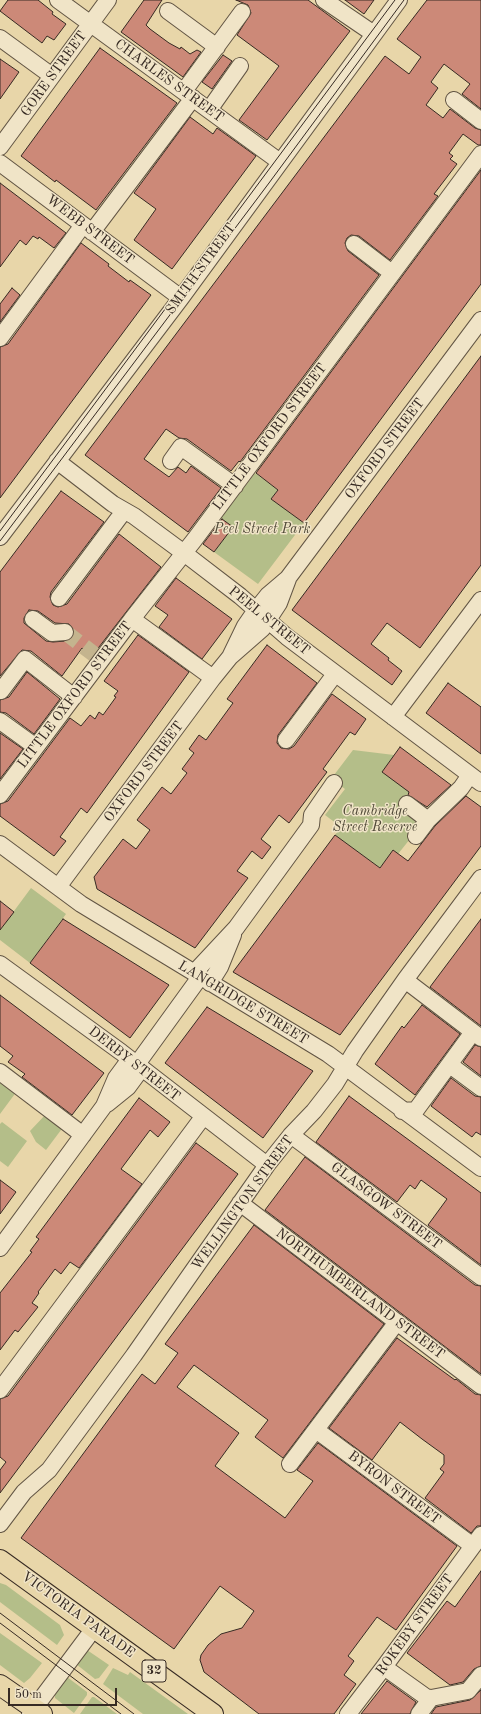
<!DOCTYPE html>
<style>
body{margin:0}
#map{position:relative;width:481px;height:1714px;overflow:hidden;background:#e8d6a9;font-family:"Old Standard TT",serif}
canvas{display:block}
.scale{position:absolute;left:8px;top:1688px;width:109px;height:18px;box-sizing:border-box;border:2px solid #362a23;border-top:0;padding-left:5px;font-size:12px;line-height:14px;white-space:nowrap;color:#362a23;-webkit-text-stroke:3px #f0e4c7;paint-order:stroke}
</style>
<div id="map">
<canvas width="481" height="1714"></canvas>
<div class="scale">50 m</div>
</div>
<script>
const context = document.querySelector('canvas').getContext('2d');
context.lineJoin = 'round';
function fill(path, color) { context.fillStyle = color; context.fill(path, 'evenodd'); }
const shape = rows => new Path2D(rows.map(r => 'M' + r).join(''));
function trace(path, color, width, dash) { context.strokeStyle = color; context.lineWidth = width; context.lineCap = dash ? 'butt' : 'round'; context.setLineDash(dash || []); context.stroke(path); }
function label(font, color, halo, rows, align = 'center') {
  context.font = font + ' "Old Standard TT",serif'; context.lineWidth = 3; context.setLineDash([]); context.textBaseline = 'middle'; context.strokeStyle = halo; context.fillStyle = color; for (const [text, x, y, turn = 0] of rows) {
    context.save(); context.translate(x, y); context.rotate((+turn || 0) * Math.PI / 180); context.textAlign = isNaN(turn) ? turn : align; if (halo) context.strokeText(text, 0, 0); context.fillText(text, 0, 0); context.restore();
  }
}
const green = shape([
 [255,473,278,490,271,499,304,523,258,584,214,552,233,527,221,518],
 [353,750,394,755,409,792,404,800,417,807,434,826,423,841,414,834,398,854,393,850,380,868,335,835,341,827,325,815,345,789,331,779],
 [31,888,66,914,30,963,0,940,0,930],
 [0,1078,17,1091,0,1114],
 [47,1113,64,1126,46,1150,36,1142,30,1131],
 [2,1122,27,1141,8,1167,0,1161,0,1124],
 [0,1583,6,1585,60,1625,64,1635,57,1645,0,1602],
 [0,1633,42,1663,30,1678,24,1683,0,1665],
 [87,1650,109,1665,99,1678,95,1679,76,1664],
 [113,1668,128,1675,130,1672,188,1714,143,1714,103,1684],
 [67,1677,87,1692,87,1695,74,1713,55,1698,55,1693],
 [92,1697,94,1697,117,1714,80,1714]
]);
const building = shape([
 [8,0,38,0,53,12,52,14,66,24,54,40,47,36,42,43,0,11,8,0],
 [144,0,162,0,146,25,150,29,169,43,180,49,181,47,190,54,197,50,201,52,183,77,121,32,144,0],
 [236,0,308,0,350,31,267,140,239,120,279,66,237,35,251,13,248,5,236,0],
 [345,0,374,0,364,14,345,0],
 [427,0,481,0,481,109,462,94,470,84,444,64,431,82,438,88,426,105,443,118,450,109,475,128,481,130,481,145,478,145,463,134,449,153,453,156,450,159,457,164,434,194,438,196,390,260,359,236,351,235,347,238,345,243,348,251,379,275,240,462,239,461,231,471,187,439,179,438,166,429,144,459,169,477,178,467,186,473,191,466,221,488,188,532,85,455,385,56,409,74,421,57,397,39,427,0],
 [100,48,177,103,96,210,56,180,55,182,21,156,100,48],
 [223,55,232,61,212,89,202,82,223,55],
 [0,59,19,72,0,99,0,59],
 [190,117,213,134,217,128,256,156,172,269,134,240,156,209,134,193,190,117],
 [481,170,481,284,304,523,271,499,278,490,256,473,481,170],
 [0,183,66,233,54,248,39,237,38,239,33,236,26,245,20,240,0,267,0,183],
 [81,243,109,264,108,266,129,282,130,280,151,295,0,498,0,347,8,344,81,243],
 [12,288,20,295,0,322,0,304,12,288],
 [481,356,481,565,420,648,387,623,371,644,389,658,388,660,402,671,392,685,292,610,481,356],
 [61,491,104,522,51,592,50,597,53,605,58,607,67,604,119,534,161,567,92,656,82,648,62,676,31,651,22,650,0,676,0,572,61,491],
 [29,610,38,611,55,623,69,624,74,631,73,636,66,641,53,642,46,641,24,623,24,618,29,610],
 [222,519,233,527,214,552,203,544,222,519],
 [176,578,232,619,202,659,159,627,168,615,155,606,176,578],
 [138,635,189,672,87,813,81,808,60,837,66,841,54,856,0,816,0,804,8,801,70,718,81,726,90,715,95,719,99,712,103,715,116,697,114,696,118,691,104,681,138,635],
 [267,645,317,683,278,735,277,743,281,748,289,749,294,746,332,694,366,719,355,735,350,732,323,769,327,772,289,823,279,815,261,839,271,847,262,859,252,851,237,871,248,878,195,948,97,889,94,877,123,839,136,849,150,830,137,820,162,787,171,794,187,773,182,769,194,753,189,749,199,735,206,740,233,703,227,699,267,645],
 [27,672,60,699,34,734,6,713,0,712,0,700,9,697,27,672],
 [448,683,481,707,481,754,426,713,448,683],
 [0,733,23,749,0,779,0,733],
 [400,747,451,785,427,807,408,795,409,792,382,772,400,747],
 [466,796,481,807,481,846,340,1035,233,972,335,835,380,868,393,850,408,861,435,826,466,796],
 [0,901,14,912,0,930,0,901],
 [63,919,169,985,130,1038,30,963,63,919],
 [481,919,481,1026,430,987,481,919],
 [0,995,104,1073,72,1115,22,1077,25,1074,8,1062,13,1056,0,1046,0,995],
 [422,1005,460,1034,415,1095,375,1064,402,1026,404,1028,422,1005],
 [207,1007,313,1071,263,1138,165,1063,207,1007],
 [475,1045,481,1047,481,1076,463,1062,475,1045],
 [451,1078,475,1096,481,1097,481,1135,476,1132,472,1137,431,1106,451,1078],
 [349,1096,481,1193,481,1265,428,1225,447,1199,421,1180,415,1189,410,1185,397,1202,316,1142,349,1096],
 [139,1098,170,1122,158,1137,150,1130,121,1169,142,1184,79,1268,70,1262,61,1274,55,1269,38,1292,39,1293,32,1303,38,1307,18,1332,15,1330,0,1350,0,1293,32,1252,30,1251,39,1239,36,1237,139,1098],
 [196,1143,238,1174,0,1493,0,1470,6,1462,0,1457,0,1399,8,1396,196,1143],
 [305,1157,475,1285,481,1286,481,1374,265,1210,305,1157],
 [0,1180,16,1192,0,1214,0,1180],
 [254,1225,384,1324,283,1458,255,1437,268,1420,194,1365,177,1387,239,1433,215,1466,285,1518,313,1481,297,1470,318,1443,457,1546,396,1630,377,1617,348,1656,354,1661,344,1675,356,1684,334,1714,259,1714,204,1672,200,1660,201,1655,208,1645,221,1634,242,1628,254,1611,220,1586,174,1649,21,1538,142,1374,155,1384,178,1353,165,1344,254,1225],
 [397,1338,455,1380,456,1379,475,1394,481,1395,481,1526,477,1526,471,1533,425,1498,444,1472,440,1469,444,1464,444,1455,422,1439,400,1422,372,1460,329,1428,397,1338],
 [481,1571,481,1666,474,1669,463,1682,450,1685,407,1653,447,1601,455,1607,481,1571],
 [387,1681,416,1702,410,1714,361,1714,387,1681],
 [481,1690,481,1714,431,1714,436,1707,470,1700,481,1690]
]);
const minorTunnel = shape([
 [65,632,95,655]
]);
const minor = shape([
 [58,0,280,162],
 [324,0,374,34],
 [168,11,217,47],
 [0,38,52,76],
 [184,91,242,12],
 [454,100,481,121],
 [209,110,240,66],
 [0,147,108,0],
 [0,163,181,298],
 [92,232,193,98],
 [354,244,392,273],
 [0,338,83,225],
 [57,461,113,504,134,516,184,553,240,596,287,637,481,783],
 [171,461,181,447,235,486],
 [0,537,181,298,399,0],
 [59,598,124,511],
 [33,619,52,633,65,632],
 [132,619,213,678],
 [230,657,245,626,256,610,268,595,288,578,481,320],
 [1,691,25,659,74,697],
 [393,717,481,600],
 [0,721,36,747],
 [286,740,335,674],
 [0,795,132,619,195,539,481,154],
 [407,804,428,820],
 [416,836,428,820,461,788,470,775],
 [0,844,81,904,328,1054,481,1168],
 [58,887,213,678,230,657,262,629,279,603,288,579],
 [0,964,121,1052,267,1165],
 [194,973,236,928,311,825,312,815,334,783],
 [405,980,481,1038],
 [210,983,220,967,233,935],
 [137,1064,200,977],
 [450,1065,481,1088],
 [0,1072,83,1135],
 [107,1104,128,1087,142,1068],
 [402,1111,416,1110,473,1032],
 [291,1135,481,1277],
 [240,1203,481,1386],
 [0,1248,104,1106,116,1078,130,1059],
 [0,1390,203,1117],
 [316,1430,473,1546],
 [290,1464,397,1322],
 [0,1524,24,1492,49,1470,134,1355,267,1165,291,1135,314,1111,335,1084,355,1051,405,980,481,878],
 [384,1667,426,1697,431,1698,468,1691,481,1675],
 [30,1714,95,1627],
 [348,1714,384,1667,481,1535],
 [419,1714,431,1698]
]);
const major = shape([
 [0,1560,213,1714],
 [0,1685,42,1714]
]);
const tram = shape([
 [0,531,395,0],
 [0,541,269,183,404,0],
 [0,1613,134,1714],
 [0,1623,121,1714]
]);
const shields = [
 [154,1671,24]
];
const shieldNames = [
 ["32",154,1671]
];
const streetNames = [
 ["GORE STREET",54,74,-54],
 ["CHARLES STREET",169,81,36],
 ["WEBB STREET",90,230,37],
 ["SMITH STREET",201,269,-54],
 ["LITTLE OXFORD STREET",270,437,-53],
 ["OXFORD STREET",385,449,-53],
 ["PEEL STREET",269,621,39],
 ["LITTLE OXFORD STREET",75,695,-53],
 ["OXFORD STREET",144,772,-53],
 ["LANGRIDGE STREET",243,1003,31],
 ["DERBY STREET",134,1064,38],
 ["WELLINGTON STREET",243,1203,-54],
 ["GLASGOW STREET",386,1206,37],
 ["NORTHUMBERLAND STREET",360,1294,37],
 ["BYRON STREET",394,1488,37],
 ["VICTORIA PARADE",78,1615,36],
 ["ROKEBY STREET",415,1625,-54]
];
const parkNames = [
 ["Peel Street Park",262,529],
 ["Cambridge",375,811],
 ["Street Reserve",375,827]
];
fill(green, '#b4be89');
fill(building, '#cc8978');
trace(building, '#362a23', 1);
trace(minorTunnel, '#c4b48e', 16, [16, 8]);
trace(minor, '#625544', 18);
trace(major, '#362a23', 22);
trace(minor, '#f0e4c7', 16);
trace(major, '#e8d6a9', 20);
trace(tram, '#362a23', 1);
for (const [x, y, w] of shields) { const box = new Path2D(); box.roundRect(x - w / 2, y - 11, w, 22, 3); context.fillStyle = '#f0e4c7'; context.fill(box); trace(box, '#362a23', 1); }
label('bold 13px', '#362a23', null, shieldNames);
label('14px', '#362a23', '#f0e4c7', streetNames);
label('italic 14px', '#4f4837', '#f0e4c7', parkNames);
</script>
